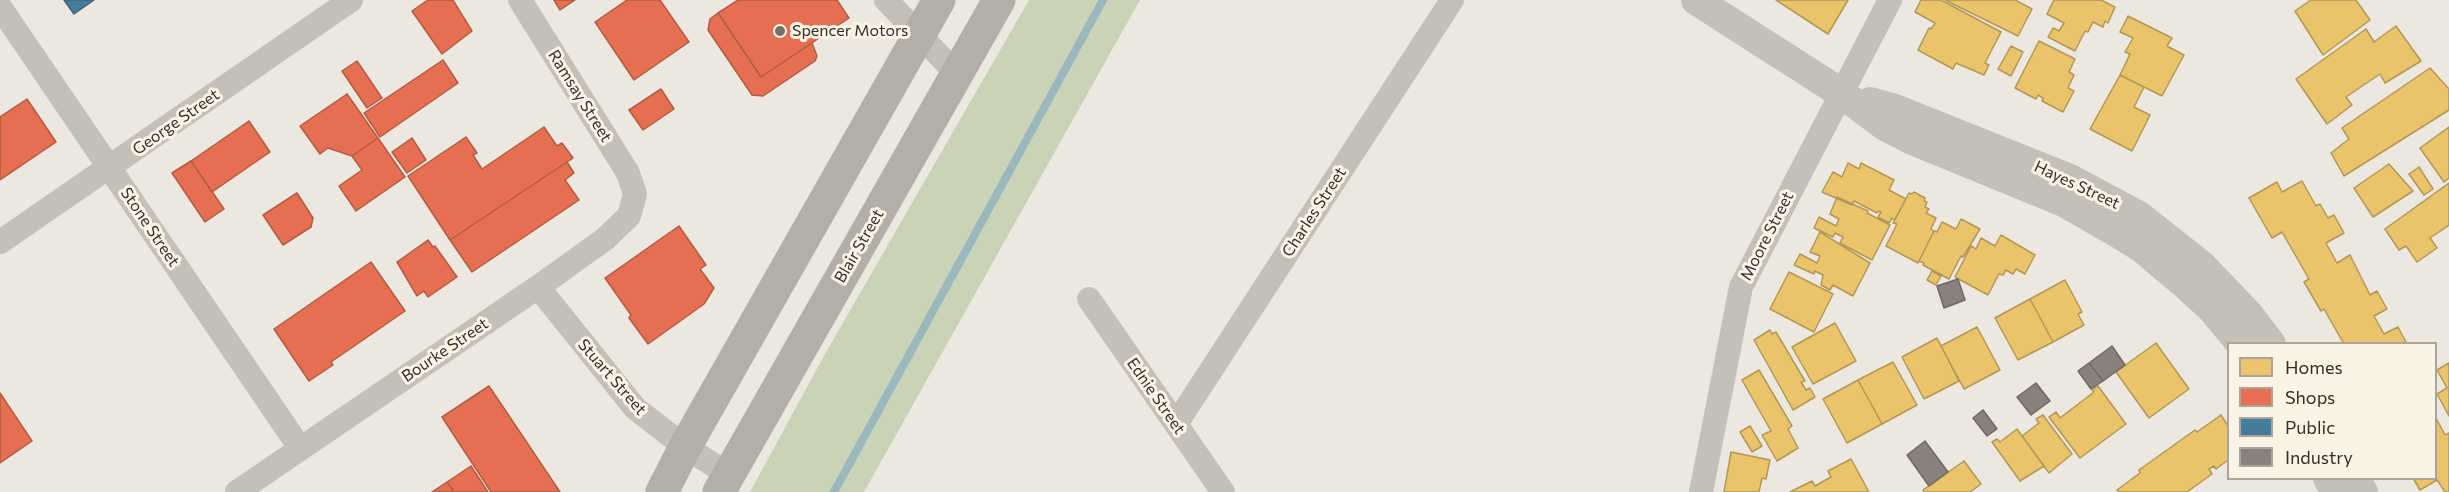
<!DOCTYPE html>
<style>
body{margin:0}
#map{position:relative;width:2449px;height:492px;overflow:hidden;background:#ece8df;font-family:Commissioner,sans-serif}
canvas{display:block}
.legend{position:absolute;left:2227px;top:342px;width:210px;height:138px;box-sizing:border-box;background:#f9f4e5;border:2px solid #aba599;margin:0;padding:8px 10px;list-style:none;font-size:18px;color:#352e26}
.legend li{display:flex;align-items:center;gap:12px;height:30px}
.legend b{width:30px;border:2px solid #aba599}
</style>
<div id="map">
<canvas width="2449" height="492"></canvas>
<ul class="legend">
<li><b style="height:16px;background:#e9c46a"></b>Homes</li>
<li><b style="height:16px;background:#e76f51"></b>Shops</li>
<li><b style="height:16px;background:#457b9d"></b>Public</li>
<li><b style="height:16px;background:#8a817c"></b>Industry</li>
</ul>
</div>
<script>
const context = document.querySelector('canvas').getContext('2d');
context.lineJoin = 'round';
function fill(path, color) { context.fillStyle = color; context.fill(path, 'evenodd'); }
const shape = rows => new Path2D(rows.map(r => 'M' + r).join(''));
function trace(path, color, width, dash) { context.strokeStyle = color; context.lineWidth = width; context.lineCap = dash ? 'butt' : 'round'; context.setLineDash(dash || []); context.stroke(path); }
function label(font, color, halo, rows, align = 'center') {
  context.font = font + ' Commissioner,sans-serif'; context.lineWidth = 6; context.setLineDash([]); context.textBaseline = 'middle'; context.strokeStyle = halo; context.fillStyle = color; for (const [text, x, y, turn = 0] of rows) {
    context.save(); context.translate(x, y); context.rotate((+turn || 0) * Math.PI / 180); context.textAlign = isNaN(turn) ? turn : align; if (halo) context.strokeText(text, 0, 0); context.fillText(text, 0, 0); context.restore();
  }
}
const green = shape([
 [1029,0,1140,0,864,492,750,492,825,354]
]);
const homes = shape([
 [1776,0,1848,0,1828,34,1776,0],
 [1921,0,1941,0,2001,32,1985,63,1989,65,1984,75,1956,63,1953,69,1918,50,1929,28,1931,29,1935,23,1915,12,1921,0],
 [1945,0,2015,0,2032,9,2018,36,1945,0],
 [2054,0,2101,0,2115,7,2108,23,2105,21,2103,27,2093,22,2088,32,2085,31,2075,51,2048,37,2053,28,2059,31,2064,23,2047,14,2054,0],
 [2311,0,2356,0,2370,20,2323,55,2295,11,2311,0],
 [2128,16,2172,38,2167,46,2184,55,2162,96,2120,75,2130,54,2125,52,2133,38,2120,32,2128,16],
 [2396,26,2421,61,2385,83,2380,74,2346,97,2352,105,2327,124,2296,79,2366,29,2374,42,2396,26],
 [2039,41,2075,59,2069,72,2074,75,2068,88,2074,91,2063,112,2042,101,2043,98,2038,95,2036,99,2015,88,2039,41],
 [2011,46,2023,52,2011,76,1998,69,2011,46],
 [2430,68,2449,89,2449,110,2344,176,2331,153,2349,139,2342,128,2430,68],
 [2120,75,2144,87,2134,107,2150,115,2132,151,2090,129,2120,75],
 [2449,127,2449,178,2444,182,2420,148,2449,127],
 [1848,163,1859,169,1861,163,1894,180,1889,190,1906,199,1895,220,1892,218,1889,223,1878,217,1881,212,1878,211,1877,213,1854,201,1852,205,1822,192,1833,172,1842,177,1848,163],
 [2389,164,2413,191,2373,217,2354,188,2389,164],
 [2419,167,2433,189,2424,195,2409,174,2419,167],
 [2302,181,2316,206,2320,204,2328,218,2334,215,2344,233,2326,243,2337,263,2350,255,2370,295,2377,291,2387,309,2374,316,2384,334,2398,327,2407,344,2344,344,2324,309,2321,311,2304,282,2309,279,2282,232,2272,238,2249,198,2277,182,2282,192,2302,181],
 [2449,183,2449,225,2430,238,2437,248,2417,262,2406,246,2399,250,2385,229,2449,183],
 [1914,192,1925,198,1924,201,1927,202,1925,207,1929,209,1926,213,1936,218,1931,229,1934,231,1918,263,1886,246,1897,224,1893,223,1909,193,1912,194,1914,192],
 [1837,197,1868,211,1867,213,1890,225,1872,260,1840,243,1843,237,1835,233,1833,237,1814,228,1819,217,1836,226,1839,219,1830,214,1837,197],
 [1961,219,1980,229,1963,257,1961,256,1949,279,1923,265,1924,263,1919,261,1934,231,1937,232,1942,222,1956,229,1961,219],
 [1820,232,1870,263,1853,296,1833,285,1830,290,1821,285,1823,275,1815,271,1814,274,1794,265,1800,254,1817,263,1820,256,1810,252,1820,232],
 [2001,235,2035,255,2025,274,2016,269,2013,274,2006,270,2003,275,1999,274,1988,295,1955,277,1971,246,1976,249,1981,238,1995,246,2001,235],
 [1932,271,1941,276,1936,285,1927,280,1932,271],
 [1789,272,1833,294,1814,332,1770,309,1789,272],
 [2065,280,2082,312,2078,314,2084,325,2053,342,2030,299,2065,280],
 [2030,299,2053,342,2018,360,1995,318,2030,299],
 [1835,323,1856,361,1813,384,1792,347,1835,323],
 [1977,327,2000,370,1964,389,1941,346,1977,327],
 [1770,330,1772,334,1776,332,1805,381,1801,382,1806,390,1810,388,1815,397,1793,410,1754,340,1770,330],
 [1937,338,1959,381,1924,399,1902,357,1937,338],
 [2156,343,2189,389,2149,418,2116,372,2156,343],
 [1893,362,1917,405,1882,424,1858,380,1893,362],
 [2449,363,2449,416,2437,394,2447,388,2437,370,2449,363],
 [1759,370,1792,426,1788,429,1798,448,1777,461,1762,435,1771,431,1742,380,1759,370],
 [1858,380,1882,424,1847,443,1823,399,1858,380],
 [2098,386,2126,424,2080,458,2049,417,2056,412,2060,418,2094,392,2092,390,2098,386],
 [2043,415,2072,454,2049,473,2022,436,2039,423,2036,419,2043,415],
 [2221,415,2228,426,2228,460,2216,469,2214,466,2209,469,2212,474,2187,492,2119,492,2117,490,2140,473,2139,470,2195,430,2197,432,2221,415],
 [2436,418,2445,435,2449,433,2449,492,2445,492,2437,480,2420,490,2413,478,2436,478,2436,418],
 [1750,426,1762,446,1752,452,1740,432,1750,426],
 [2017,429,2044,466,2020,481,1992,442,1997,439,2000,442,2017,429],
 [1731,452,1770,460,1766,479,1762,478,1759,492,1724,492,1731,452],
 [1851,459,1869,492,1790,492,1812,481,1815,486,1831,477,1828,471,1851,459],
 [1964,461,1981,484,1970,492,1924,492,1923,490,1964,461]
]);
const shops = shape([
 [428,0,453,0,472,31,442,54,412,11,428,0],
 [554,0,575,0,560,10,554,0],
 [627,0,660,0,689,42,634,80,595,22,627,0],
 [738,0,837,0,849,18,761,77,718,13,738,0],
 [718,13,761,77,812,43,817,56,815,61,763,96,752,95,708,30,710,19,718,13],
 [443,60,458,83,380,137,364,113,443,60],
 [357,61,382,98,367,108,342,71,357,61],
 [661,89,674,109,643,130,629,110,661,89],
 [347,94,378,138,352,156,328,148,320,154,300,126,347,94],
 [27,99,56,142,0,180,0,117,27,99],
 [249,121,270,152,212,192,191,161,249,121],
 [544,127,557,146,562,143,573,158,450,240,408,176,466,137,477,153,473,155,482,169,544,127],
 [378,138,405,177,356,211,339,186,362,170,352,156,378,138],
 [412,138,426,160,407,173,392,152,412,138],
 [191,161,224,209,205,222,172,173,191,161],
 [567,162,574,173,565,180,579,200,472,272,450,240,567,162],
 [297,193,313,218,311,227,283,245,263,215,297,193],
 [679,226,706,265,700,269,714,288,704,304,648,344,629,318,631,315,605,278,679,226],
 [428,240,433,247,435,246,457,277,428,297,424,291,417,296,397,262,428,240],
 [371,262,405,311,331,362,333,365,309,381,274,329,371,262],
 [489,386,560,492,491,492,442,417,489,386],
 [0,393,32,441,0,463,0,393],
 [471,466,488,492,454,492,447,482,471,466],
 [447,482,454,492,432,492,447,482]
]);
const public = shape([
 [64,0,94,0,74,14,64,0]
]);
const industry = shape([
 [1958,279,1965,300,1944,308,1937,286,1958,279],
 [2112,346,2125,365,2103,381,2089,363,2112,346],
 [2089,363,2103,381,2091,389,2078,371,2089,363],
 [2036,383,2050,401,2031,415,2017,397,2036,383],
 [1983,410,1997,429,1987,436,1973,418,1983,410],
 [1925,441,1948,472,1929,486,1907,455,1925,441]
]);
const stream = shape([
 [834,492,1103,0]
]);
const minor = shape([
 [886,0,957,74],
 [0,7,300,448],
 [0,242,351,0],
 [538,287,635,408,685,447,728,474],
 [1089,299,1223,492],
 [1176,424,1452,0],
 [237,492,538,287,605,239,629,216,635,194,628,173,520,0],
 [1701,492,1741,287,1890,0]
]);
const tertiary = shape([
 [1696,0,1841,93,1885,126,1910,139,2064,202,2123,236,2142,248,2186,285,2212,309,2241,344],
 [1870,102,1895,109,2070,179,2139,216,2201,265,2248,314,2271,344],
 [2328,478,2335,492],
 [2355,478,2363,492]
]);
const primary = shape([
 [662,492,685,447,939,0],
 [719,492,999,0]
]);
const markers = [
 [780,31,6,"#756f67"]
];
const poiNames = [
 ["Spencer Motors",792,31]
];
const streetNames = [
 ["Ramsay Street",580,96,58],
 ["George Street",176,122,-35],
 ["Hayes Street",2077,185,25],
 ["Charles Street",1314,212,-57],
 ["Stone Street",150,227,56],
 ["Moore Street",1767,236,-63],
 ["Blair Street",859,246,-60],
 ["Bourke Street",445,350,-34],
 ["Stuart Street",612,377,49],
 ["Ednie Street",1156,396,55]
];
fill(green, '#c9d3b8');
fill(homes, '#e9c46a');
trace(homes, '#b39756', 1.5);
fill(shops, '#e76f51');
trace(shops, '#b25c44', 1.5);
fill(public, '#457b9d');
trace(public, '#406479', 1.5);
fill(industry, '#8a817c');
trace(industry, '#706862', 1.5);
trace(stream, '#9ab8bd', 8);
trace(minor, '#c5c0b7', 24);
trace(tertiary, '#c5c0b7', 30);
trace(primary, '#b3aea7', 33);
for (const [x, y, r, color] of markers) { const dot = new Path2D(); dot.arc(x, y, r, 0, 2 * Math.PI); context.fillStyle = color; context.fill(dot); trace(dot, '#f9f4e5', 2); }
label('16px', '#352e26', '#f9f4e5', poiNames, 'left');
label('16px', '#352e26', '#f9f4e5', streetNames);
</script>
